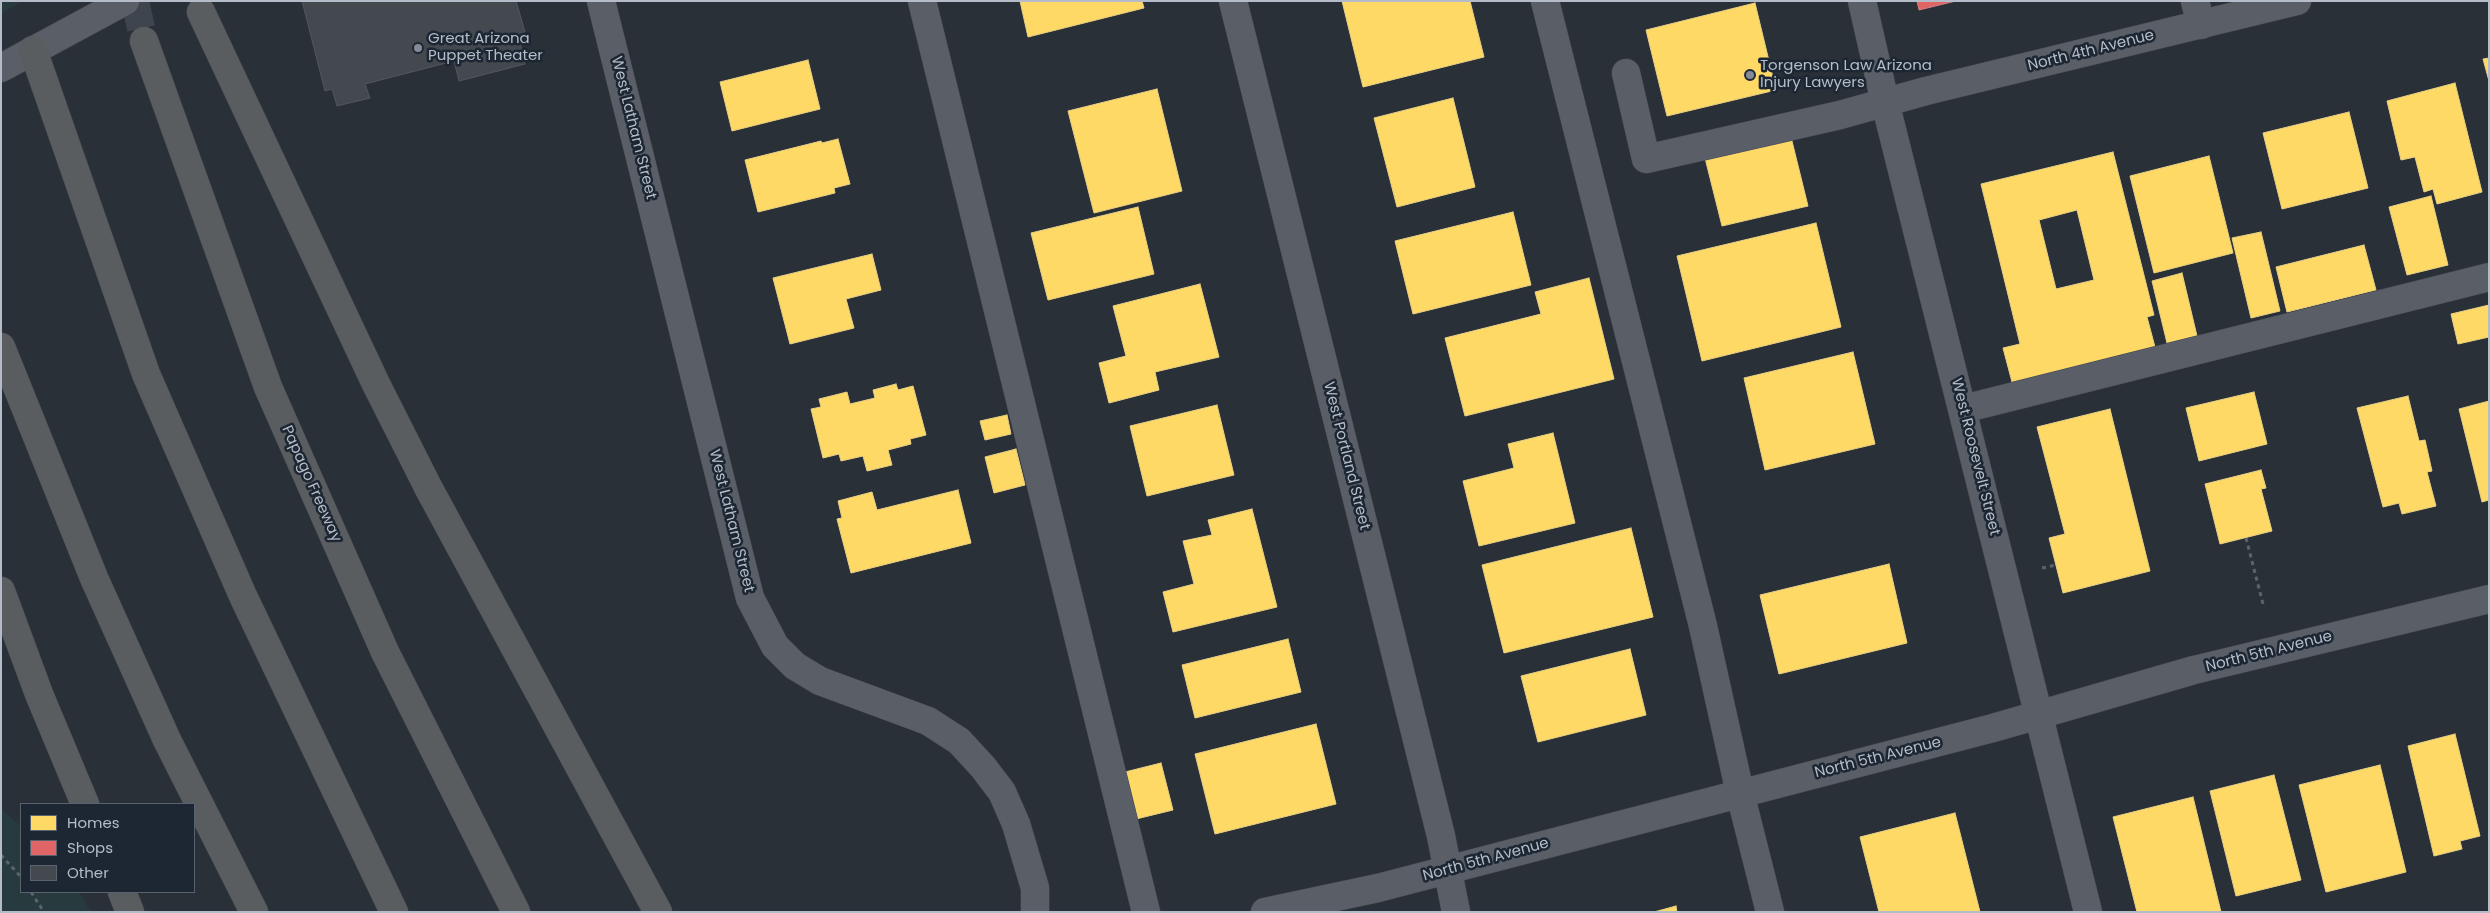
<!DOCTYPE html>
<style>
body{margin:0}
#map{position:relative;width:2490px;height:913px;overflow:hidden;background:#2a3038;font-family:Poppins,sans-serif}
canvas{display:block}
.frame{position:absolute;inset:0;border:2px solid #b4bcc9;pointer-events:none}
.legend{position:absolute;left:20px;top:803px;width:175px;height:90px;box-sizing:border-box;background:#1d2633;border:1px solid #59626f;margin:0;padding:6px 9px;list-style:none;font-size:15px;color:#b4bcc9}
.legend li{display:flex;align-items:center;gap:10px;height:25px}
.legend b{width:25px;border:1px solid #59626f}
</style>
<div id="map">
<canvas width="2490" height="913"></canvas>
<div class="frame"></div>
<ul class="legend">
<li><b style="height:14px;background:#ffd966"></b>Homes</li>
<li><b style="height:14px;background:#e06666"></b>Shops</li>
<li><b style="height:14px;background:#444950"></b>Other</li>
</ul>
</div>
<script>
const context = document.querySelector('canvas').getContext('2d');
context.lineJoin = 'round';
function fill(path, color) { context.fillStyle = color; context.fill(path, 'evenodd'); }
const shape = rows => new Path2D(rows.map(r => 'M' + r).join(''));
function trace(path, color, width, dash) { context.strokeStyle = color; context.lineWidth = width; context.lineCap = dash ? 'butt' : 'round'; context.setLineDash(dash || []); context.stroke(path); }
function label(font, color, halo, rows, align = 'center') {
  context.font = font + ' Poppins,sans-serif'; context.lineWidth = 5; context.setLineDash([]); context.textBaseline = 'middle'; context.strokeStyle = halo; context.fillStyle = color; for (const [text, x, y, turn = 0] of rows) {
    context.save(); context.translate(x, y); context.rotate((+turn || 0) * Math.PI / 180); context.textAlign = isNaN(turn) ? turn : align; if (halo) context.strokeText(text, 0, 0); context.fillText(text, 0, 0); context.restore();
  }
}
const green = shape([
 [1,1,22,1,1,14],
 [1,809,21,826,21,892,79,892,91,912,1,912]
]);
const homes = shape([
 [1020,1,1142,1,1144,8,1028,37,1020,1],
 [1342,1,1470,1,1484,57,1363,87,1342,1],
 [1755,3,1776,90,1667,116,1646,30,1755,3],
 [2489,58,2489,81,2483,59,2489,58],
 [808,60,820,109,732,131,720,82,808,60],
 [2455,83,2482,192,2437,204,2433,189,2424,192,2415,157,2401,160,2387,101,2455,83],
 [1157,89,1182,191,1094,213,1068,111,1157,89],
 [1453,98,1475,187,1397,207,1374,118,1453,98],
 [2349,112,2368,188,2282,209,2263,133,2349,112],
 [1791,137,1808,206,1722,226,1705,158,1791,137],
 [838,139,850,184,834,188,835,193,758,212,745,160,821,141,822,143,838,139],
 [2113,152,2154,315,2147,317,2155,347,2012,382,2003,348,2020,344,1981,184,2113,152],
 [2077,210,2094,280,2056,289,2039,220,2077,210],
 [2209,156,2233,253,2154,273,2130,176,2209,156],
 [2431,196,2448,265,2407,275,2389,207,2431,196],
 [1138,207,1154,274,1048,300,1031,233,1138,207],
 [1513,212,1531,285,1413,314,1395,241,1513,212],
 [1816,223,1841,327,1702,361,1677,256,1816,223],
 [2261,232,2280,311,2251,318,2232,238,2261,232],
 [2364,245,2376,290,2287,312,2276,267,2364,245],
 [872,254,881,290,846,299,854,328,790,344,773,278,872,254],
 [2182,273,2197,336,2167,343,2152,281,2182,273],
 [1589,278,1614,379,1465,416,1445,338,1541,314,1535,292,1589,278],
 [1200,284,1219,357,1155,372,1159,390,1109,403,1099,363,1126,356,1113,306,1200,284],
 [2489,305,2489,337,2458,344,2451,314,2489,305],
 [1853,352,1875,444,1765,470,1744,378,1853,352],
 [896,384,898,390,913,386,926,435,910,439,911,444,888,450,892,465,867,471,863,456,841,461,839,454,823,458,811,409,821,407,819,399,847,392,850,404,875,398,873,390,896,384],
 [2254,392,2267,444,2199,461,2186,408,2254,392],
 [2408,396,2419,441,2425,440,2432,471,2427,472,2436,506,2402,514,2399,503,2383,507,2357,408,2408,396],
 [2489,401,2489,500,2482,502,2459,409,2489,401],
 [1217,405,1234,475,1147,496,1130,426,1217,405],
 [2110,409,2150,571,2063,593,2049,538,2065,534,2037,427,2110,409],
 [1007,415,1011,434,985,440,980,421,1007,415],
 [1553,433,1575,523,1479,546,1463,481,1514,468,1508,444,1553,433],
 [1016,449,1025,485,994,493,985,457,1016,449],
 [2261,470,2266,488,2261,489,2272,531,2220,544,2205,484,2261,470],
 [958,490,971,543,851,573,837,519,842,518,838,501,872,492,877,510,958,490],
 [1252,509,1277,607,1173,632,1163,592,1194,584,1183,541,1212,535,1208,520,1252,509],
 [1631,528,1653,617,1504,653,1482,565,1631,528],
 [1889,564,1907,643,1779,674,1760,595,1889,564],
 [1288,639,1301,692,1195,718,1182,665,1288,639],
 [1630,649,1646,715,1538,742,1521,676,1630,649],
 [1316,724,1336,804,1215,834,1195,754,1316,724],
 [2455,734,2480,836,2460,841,2462,849,2434,856,2408,746,2455,734],
 [1161,763,1173,810,1132,820,1121,773,1161,763],
 [2380,765,2406,872,2326,892,2299,785,2380,765],
 [2274,775,2301,880,2236,896,2210,791,2274,775],
 [2193,797,2221,912,2137,912,2113,817,2193,797],
 [1955,813,1980,912,1879,912,1860,837,1955,813],
 [1676,906,1677,912,1654,912,1676,906]
]);
const shops = shape([
 [1917,1,1956,1,1919,10,1917,1]
]);
const building = shape([
 [302,1,516,1,525,32,518,34,525,64,459,81,454,61,365,84,370,98,337,106,332,89,325,91,302,1]
]);
const highwayTunnel = shape([
 [135,1,144,41]
]);
const path = shape([
 [2246,538,2263,604],
 [2042,568,2056,565],
 [1,855,21,877],
 [31,892,44,912]
]);
const minor = shape([
 [601,1,750,598,775,646,795,666,820,681,928,721,959,741,983,767,1002,792,1016,824,1035,888,1035,912],
 [922,1,1146,912],
 [1233,1,1441,836,1456,912],
 [1545,1,1703,626,1740,793,1770,912],
 [1862,1,1885,102,2088,912],
 [2195,1,2201,25],
 [1,68,125,1],
 [1626,73,1646,159,1840,115,1926,91,2297,1],
 [1963,409,2489,277],
 [1265,912,1378,888,1993,728,2194,670,2489,599]
]);
const highway = shape([
 [201,12,376,384,428,487,658,912],
 [144,41,268,387,385,652,516,912],
 [33,50,146,374,243,596,394,912],
 [1,347,94,578,167,740,254,912],
 [1,591,39,694,85,804],
 [122,892,130,912]
]);
const markers = [
 [418,48,5,"#848b96"],
 [1750,75,5,"#848b96"]
];
const poiNames = [
 ["Great Arizona",428,39],
 ["Puppet Theater",428,56],
 ["Torgenson Law Arizona",1760,66],
 ["Injury Lawyers",1760,83]
];
const streetNames = [
 ["North 4th Avenue",2091,51,-14],
 ["West Latham Street",633,128,76],
 ["West Portland Street",1346,456,76],
 ["West Roosevelt Street",1975,457,76],
 ["Papago Freeway",311,484,66],
 ["West Latham Street",731,521,76],
 ["North 5th Avenue",2269,652,-14],
 ["North 5th Avenue",1878,758,-14],
 ["North 5th Avenue",1486,860,-15]
];
fill(green, '#273a3e');
fill(homes, '#ffd966');
trace(homes, '#e8d084', 1);
fill(shops, '#e06666');
trace(shops, '#d38084', 1);
fill(building, '#444950');
trace(building, '#52575f', 1);
trace(highwayTunnel, '#3f454e', 28, [28, 14]);
trace(minor, '#484c53', 29);
trace(highway, '#474c53', 29);
trace(path, '#5d636a', 3, [4, 4]);
trace(minor, '#5a5e66', 28);
trace(highway, '#5a5d60', 28);
for (const [x, y, r, color] of markers) { const dot = new Path2D(); dot.arc(x, y, r, 0, 2 * Math.PI); context.fillStyle = color; context.fill(dot); trace(dot, '#1d2633', 2); }
label('15px', '#b4bcc9', '#1d2633', poiNames, 'left');
label('15px', '#b4bcc9', '#1d2633', streetNames);
</script>
